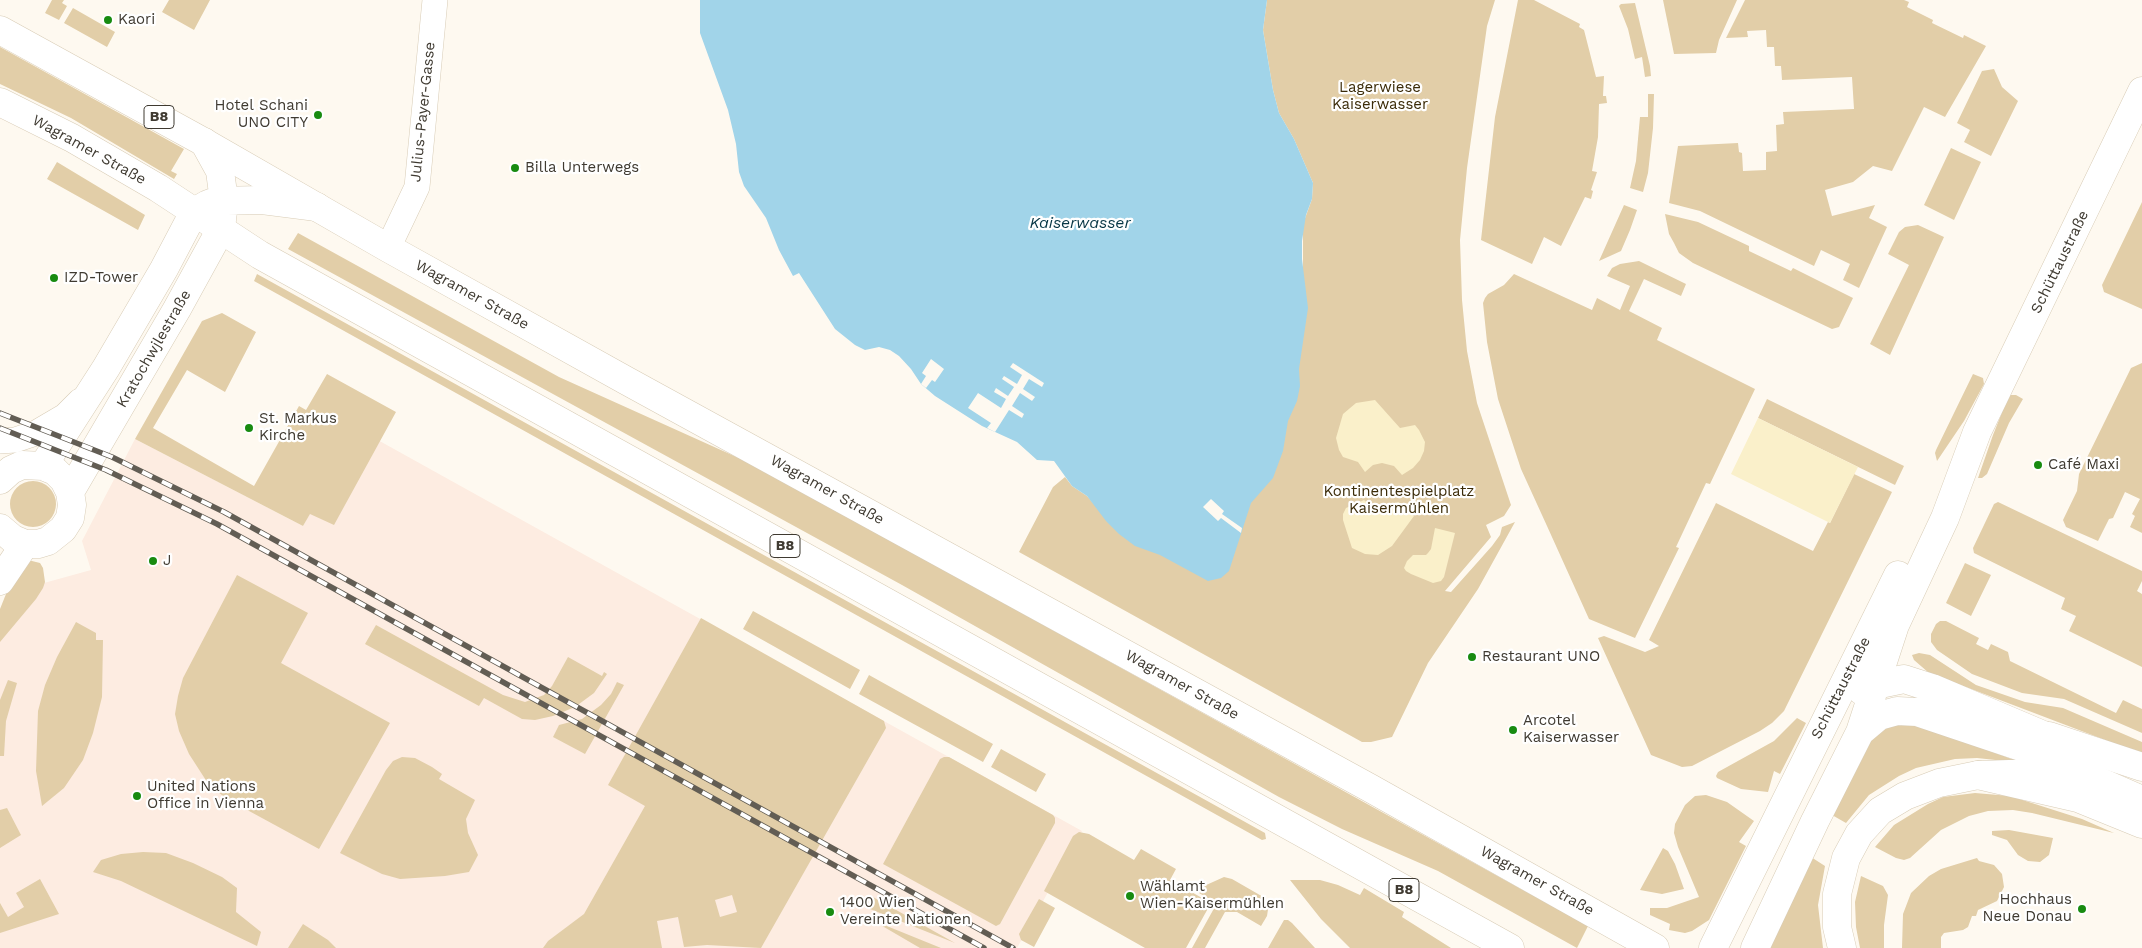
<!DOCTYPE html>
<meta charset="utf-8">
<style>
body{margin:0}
canvas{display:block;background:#fef9f0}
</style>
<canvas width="2142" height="948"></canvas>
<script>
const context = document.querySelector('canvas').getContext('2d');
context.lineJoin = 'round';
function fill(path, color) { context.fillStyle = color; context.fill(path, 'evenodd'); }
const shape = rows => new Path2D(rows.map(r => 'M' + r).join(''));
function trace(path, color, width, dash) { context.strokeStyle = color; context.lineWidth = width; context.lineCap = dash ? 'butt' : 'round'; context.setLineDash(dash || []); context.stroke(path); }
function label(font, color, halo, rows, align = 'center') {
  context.font = font + ' "Work Sans",sans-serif'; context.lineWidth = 4.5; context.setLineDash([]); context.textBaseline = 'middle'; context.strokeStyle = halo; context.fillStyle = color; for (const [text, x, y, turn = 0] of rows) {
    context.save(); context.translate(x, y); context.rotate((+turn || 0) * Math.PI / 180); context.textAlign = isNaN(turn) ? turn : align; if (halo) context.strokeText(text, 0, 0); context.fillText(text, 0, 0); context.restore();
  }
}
const commercial = shape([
 [358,429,1082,831,1017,948,0,948,0,639,44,583,91,570,82,541,135,439,303,526]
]);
const green = shape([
 [52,0,64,0,62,3,67,6,59,20,45,13],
 [169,0,210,0,194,30,162,12],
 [1267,0,1495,0,1487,26,1467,168,1460,240,1462,300,1467,351,1477,403,1511,505,1504,516,1486,525,1491,537,1445,591,1451,592,1492,546,1500,535,1502,527,1515,522,1478,589,1428,663,1392,737,1371,742,1362,742,1019,552,1053,487,1065,477,1072,486,1087,496,1094,504,1303,268,1303,224,1312,199,1313,183,1294,139,1279,113,1273,90,1263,30],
 [1518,0,1534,0,1580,24,1579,27,1584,30,1596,77,1604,76,1603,96,1606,96,1607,103,1599,104,1598,137,1592,171,1597,172,1591,190,1593,191,1591,199,1585,197,1561,246,1544,237,1532,264,1481,240,1495,117],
 [1663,0,1737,0,1719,40,1716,53,1674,54],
 [1745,0,1904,0,1909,2,1907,7,1933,20,1932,23,1963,38,1964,35,1986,46,1945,117,1924,107,1892,171,1873,166,1853,182,1825,190,1832,216,1875,205,1869,218,1887,227,1859,288,1843,280,1850,264,1821,250,1814,266,1700,211,1669,203,1678,146,1738,143,1739,152,1742,153,1743,171,1766,170,1766,152,1777,151,1776,125,1784,124,1783,112,1854,109,1852,77,1782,80,1781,66,1775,66,1774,47,1767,47,1766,30,1747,31,1748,37,1726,38],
 [1635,3,1650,66,1651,76,1645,77,1642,57,1635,59,1628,29,1619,6,1621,4],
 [73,8,115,32,107,47,64,23],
 [0,47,184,149,171,171,177,174,174,179,71,118,0,84],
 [1994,69,2002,87,2018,101,1991,156,1964,142,1970,130,1957,123,1982,71],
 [1648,94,1654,94,1653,128,1648,173,1643,192,1630,188,1636,161,1640,117,1648,117],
 [1951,148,1981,162,1954,220,1924,205],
 [57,162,145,215,138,230,47,179],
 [2142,202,2142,309,2104,292,2102,285],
 [1624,205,1637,210,1630,230,1621,251,1599,261],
 [1665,214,1698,222,1749,246,1749,251,1791,271,1793,268,1853,298,1839,327,1832,329,1693,263,1679,253,1674,243,1669,234],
 [1918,225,1944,237,1890,355,1870,344,1909,265,1888,254,1899,232,1905,227],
 [298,233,559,377,752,464,1588,926,1577,948,1438,871,1342,829,1279,797,902,585,288,249],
 [1639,261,1686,284,1681,296,1644,279,1629,311,1662,328,1657,340,1755,389,1710,484,1706,483,1676,547,1679,548,1635,638,1589,619,1547,526,1521,469,1498,399,1487,342,1483,303,1485,298,1488,294,1504,285,1514,274,1592,310,1597,298,1620,310,1630,286,1607,276,1612,268,1620,264],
 [257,274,1265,833,1266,839,1262,840,254,281],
 [222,313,256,332,225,392,187,370,153,428,254,486,299,406,306,410,327,374,396,412,334,525,310,514,303,526,135,439,202,321],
 [2142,363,2142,533,2130,527,2135,516,2132,514,2140,499,2125,492,2113,518,2109,519,2098,541,2066,527,2063,520,2077,491,2079,474,2131,368],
 [1973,374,1983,378,1984,384,1964,421,1937,461,1935,453,1936,450],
 [2009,395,2016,395,2023,399,2009,423,1987,474,1982,478,1978,478,1993,435],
 [1767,399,1904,466,1895,485,1758,418],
 [1854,474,1892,492,1784,711,1772,723,1760,731,1692,766,1682,767,1651,755,1598,638,1604,636,1645,652,1659,646,1649,640,1716,503,1813,551,1828,522,1830,523],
 '10 504a23 23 0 1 1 46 0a23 23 0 1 1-46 0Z',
 [1998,502,2142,571,2142,581,2137,591,2142,594,2142,667,2069,631,2076,616,2061,609,2065,598,1974,553,1973,548,1994,504],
 [28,560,40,563,43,568,45,582,43,588,36,599,0,642,0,609,14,574],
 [1965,563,1991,575,1971,616,1946,603],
 [237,575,308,613,281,663,390,723,319,849,227,799,209,785,189,754,179,731,175,714,178,696,183,678],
 [753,611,860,670,850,689,743,629],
 [701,618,884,721,886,728,761,948,707,945,684,947,678,917,657,921,662,948,543,948,548,941,584,914,645,806,608,785],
 [732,895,737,912,720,917,715,900],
 [1940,621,1946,621,1979,638,1976,644,1988,650,1991,644,2008,652,2010,661,2116,713,2123,700,2142,709,2142,733,2064,699,2022,693,1972,674,1937,650,1931,642,1931,634,1936,624],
 [76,622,96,633,96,640,103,640,102,697,93,733,83,760,64,788,42,806,36,771,38,711,45,685,57,657],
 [376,625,503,695,525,702,544,695,552,686,568,657,602,676,604,672,607,674,594,693,575,707,553,716,535,720,522,719,484,698,479,706,365,644],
 [1919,653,1930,655,1976,685,2025,702,2063,708,2142,742,2142,754,1929,673,1914,660,1912,655],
 [869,675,993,744,983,762,859,694],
 [8,680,17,683,6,721,4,756,0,756,0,700],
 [617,682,624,685,585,754,553,737,559,725,582,719,601,705,611,694],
 [1797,718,1806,723,1780,774,1774,771,1768,792,1741,789,1717,778,1716,776,1718,772,1774,741],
 [1906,721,1965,741,2014,760,2014,762,1977,758,1955,759,1916,768,1899,776,1869,795,1846,823,1832,815,1869,740,1880,728],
 [1001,749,1046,774,1036,792,991,767],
 [402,757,415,758,432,767,442,774,439,779,475,800,466,819,468,833,478,855,469,872,445,876,400,879,382,874,340,853,386,770,393,761],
 [944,757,949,757,1053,815,1055,818,1055,823,1000,924,996,926,883,864,940,759],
 [1975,793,2010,796,2082,819,2114,833,2032,813,2013,810,1988,811,1969,816,1941,830,1910,858,1904,860,1896,858,1875,847,1894,825,1928,804,1943,797],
 [1706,795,1727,802,1754,821,1739,842,1746,846,1709,920,1692,931,1685,933,1669,930,1670,924,1650,915,1650,908,1667,908,1699,897,1678,847,1674,833,1675,824,1685,805,1695,796],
 [7,808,21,835,0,848,0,810],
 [2009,830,2053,838,2049,855,2040,862,2028,861,2018,855,2007,840,1992,835,1992,831],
 [1079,832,1089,834,1134,860,1141,849,1176,869,1170,880,1211,903,1186,948,1145,948,1044,891,1073,836],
 [1663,848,1668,851,1675,864,1684,889,1662,894,1640,890],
 [143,852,166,853,193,863,222,877,237,888,236,912,261,932,257,946,121,881,93,872,101,860,121,854],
 [1811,857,1825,866,1818,905,1823,948,1767,948],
 [1977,858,1979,861,1994,865,2002,874,2004,887,1997,901,1978,910,1976,916,1972,916,1968,927,1963,930,1944,933,1941,937,1941,948,1902,948,1903,914,1911,893,1929,876,1941,869],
 [1861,876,1883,886,1888,895,1884,925,1884,948,1860,948,1856,927,1855,902],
 [1224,877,1232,879,1265,898,1269,903,1267,916,1261,926,1237,912,1225,912,1205,948,1192,948,1217,903,1199,893,1204,886],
 [40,879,59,914,0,933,0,903,8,917,24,907,16,893],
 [1290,880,1320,880,1338,885,1360,895,1364,888,1404,912,1402,917,1451,948,1350,948,1321,919],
 [869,897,873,897,955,943,860,905,864,898],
 [1039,899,1055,908,1034,947,1021,940,1019,934],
 [872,920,941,948,920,948],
 [1284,920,1288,920,1292,923,1315,948,1268,948],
 [303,924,328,940,336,948,288,948]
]);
const sand = shape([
 [1375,400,1400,428,1415,425,1419,430,1425,442,1424,451,1420,460,1413,468,1402,475,1394,466,1382,463,1373,465,1365,472,1358,462,1343,457,1339,450,1336,438,1343,414,1356,403],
 [1758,418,1858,467,1830,523,1731,474],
 [1364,500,1371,506,1383,509,1398,502,1414,516,1392,546,1378,555,1365,554,1352,548,1343,520,1343,514,1346,508],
 [1435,528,1455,533,1444,577,1441,581,1433,583,1411,574,1406,571,1404,568,1407,561,1413,555,1426,555,1428,553,1431,549]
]);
const water = shape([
 [700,0,1267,0,1263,30,1273,90,1279,113,1294,139,1313,183,1312,199,1306,215,1302,241,1302,259,1308,308,1299,369,1300,386,1297,401,1288,421,1283,451,1273,478,1251,503,1229,571,1221,578,1208,581,1160,555,1135,546,1119,534,1106,521,1087,496,1072,486,1054,461,1037,460,1017,442,982,426,935,396,921,384,911,369,899,356,890,350,879,347,865,350,855,345,835,329,799,273,793,276,779,250,766,218,744,186,739,172,736,144,728,110,700,33]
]);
const pier = shape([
 [931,359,944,369,935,382,932,380,926,388,921,384,926,376,922,373],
 [1013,363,1044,383,1042,387,1029,379,1023,389,1035,397,1032,401,1020,393,1012,406,1024,414,1022,418,1009,410,995,432,987,428,991,423,968,408,978,393,1001,408,1006,399,994,392,996,388,1008,396,1014,387,1002,379,1004,376,1017,384,1022,375,1010,367],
 [1211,499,1224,511,1222,514,1242,528,1241,533,1221,518,1218,521,1203,507]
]);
const street = shape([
 [388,248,417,187,435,0],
 [0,441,15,440,36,433,65,416,80,401]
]);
const secondary = shape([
 [43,466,106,368,164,269,194,212,208,204,216,201,262,200,317,207],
 [0,480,11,470,22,465,43,466,55,471,64,480,70,492,72,505,70,518,63,529,48,541,38,544,25,544,13,539,0,528],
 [70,492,177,309,221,229,224,201,220,171,204,142],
 [0,581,25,544],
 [1862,691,1880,684,1904,679,1932,688,2069,746],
 [1860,732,1879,716,1897,711,1917,712,2021,747,2142,800],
 [1713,948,1898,575],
 [1755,948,1815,821,1860,732,1895,625,1945,518,1977,432,2142,91],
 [1842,948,1837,927,1837,894,1846,858,1859,834,1880,811,1905,796,1939,783,1978,775,2041,773,2102,784]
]);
const primary = shape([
 [0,30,200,140,388,248,627,381,1370,788,1655,948],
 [0,102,72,138,158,188,260,255,1510,948]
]);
const highway = shape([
 [2049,736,2142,767],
 [1978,775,2078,798,2142,824]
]);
const rail = shape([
 [0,413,112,457,224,512,1013,948],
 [0,428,106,470,217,524,984,948]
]);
const markers = [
 [108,20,5,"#188b10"],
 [318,115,5,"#188b10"],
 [515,168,5,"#188b10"],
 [54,278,5,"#188b10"],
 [249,428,5,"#188b10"],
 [2038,465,5,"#188b10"],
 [153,561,5,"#188b10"],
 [1472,657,5,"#188b10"],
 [1513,730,5,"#188b10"],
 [137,796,5,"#188b10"],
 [1130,896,5,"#188b10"],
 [2082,909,5,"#188b10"],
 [830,912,5,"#188b10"]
];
const shields = [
 [159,117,30],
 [785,546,30],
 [1404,890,30]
];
const shieldNames = [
 ["B8",159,117],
 ["B8",785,546],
 ["B8",1404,890]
];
const poiNames = [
 ["Kaori",118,20],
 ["Hotel Schani",308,106,"right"],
 ["UNO CITY",308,123,"right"],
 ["Billa Unterwegs",525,168],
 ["IZD-Tower",64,278],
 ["St. Markus",259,419],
 ["Kirche",259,436],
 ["Café Maxi",2048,465],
 ["J",163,561],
 ["Restaurant UNO",1482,657],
 ["Arcotel",1523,721],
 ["Kaiserwasser",1523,738],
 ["United Nations",147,787],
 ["Office in Vienna",147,804],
 ["Wählamt",1140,887],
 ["Wien-Kaisermühlen",1140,904],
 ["Hochhaus",2072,900,"right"],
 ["Neue Donau",2072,917,"right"],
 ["1400 Wien",840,903],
 ["Vereinte Nationen",840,920]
];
const parkNames = [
 ["Lagerwiese",1380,88],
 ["Kaiserwasser",1380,105],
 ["Kontinentespielplatz",1399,492],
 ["Kaisermühlen",1399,509]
];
const streetNames = [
 ["Julius-Payer-Gasse",423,112,-84],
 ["Wagramer Straße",89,150,29],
 ["Schüttaustraße",2060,262,-64],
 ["Wagramer Straße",472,295,29],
 ["Kratochwjlestraße",154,349,-60],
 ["Wagramer Straße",827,490,29],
 ["Wagramer Straße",1182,685,29],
 ["Schüttaustraße",1841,688,-63],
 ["Wagramer Straße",1537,881,29]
];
const waterNames = [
 ["Kaiserwasser",1080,223]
];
fill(commercial, '#fdece1');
fill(green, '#e2cea8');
fill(sand, '#faf0ca');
fill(water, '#a1d4e9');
fill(pier, '#fef9f0');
trace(street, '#d8ccb6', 26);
trace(secondary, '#d8ccb6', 29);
trace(primary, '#d8ccb6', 29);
trace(highway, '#d8ccb6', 29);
trace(street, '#fff', 25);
trace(secondary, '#fff', 28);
trace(primary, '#fff', 28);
trace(highway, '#fff', 28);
trace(rail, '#625d54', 5.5);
trace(rail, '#fff', 4, [11]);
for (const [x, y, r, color] of markers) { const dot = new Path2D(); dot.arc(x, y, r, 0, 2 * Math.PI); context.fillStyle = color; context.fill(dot); trace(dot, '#fff', 2); }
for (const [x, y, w] of shields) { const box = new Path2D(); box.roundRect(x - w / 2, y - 11.5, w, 23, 4); context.fillStyle = '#fff'; context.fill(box); trace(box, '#3f3a31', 1); }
label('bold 14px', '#3f3a31', null, shieldNames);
label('15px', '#3f3a31', '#fff', poiNames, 'left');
label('15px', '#3b2b08', '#fff', parkNames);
label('15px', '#3f3a31', '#fff', streetNames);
label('italic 16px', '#073645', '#fff', waterNames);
</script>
